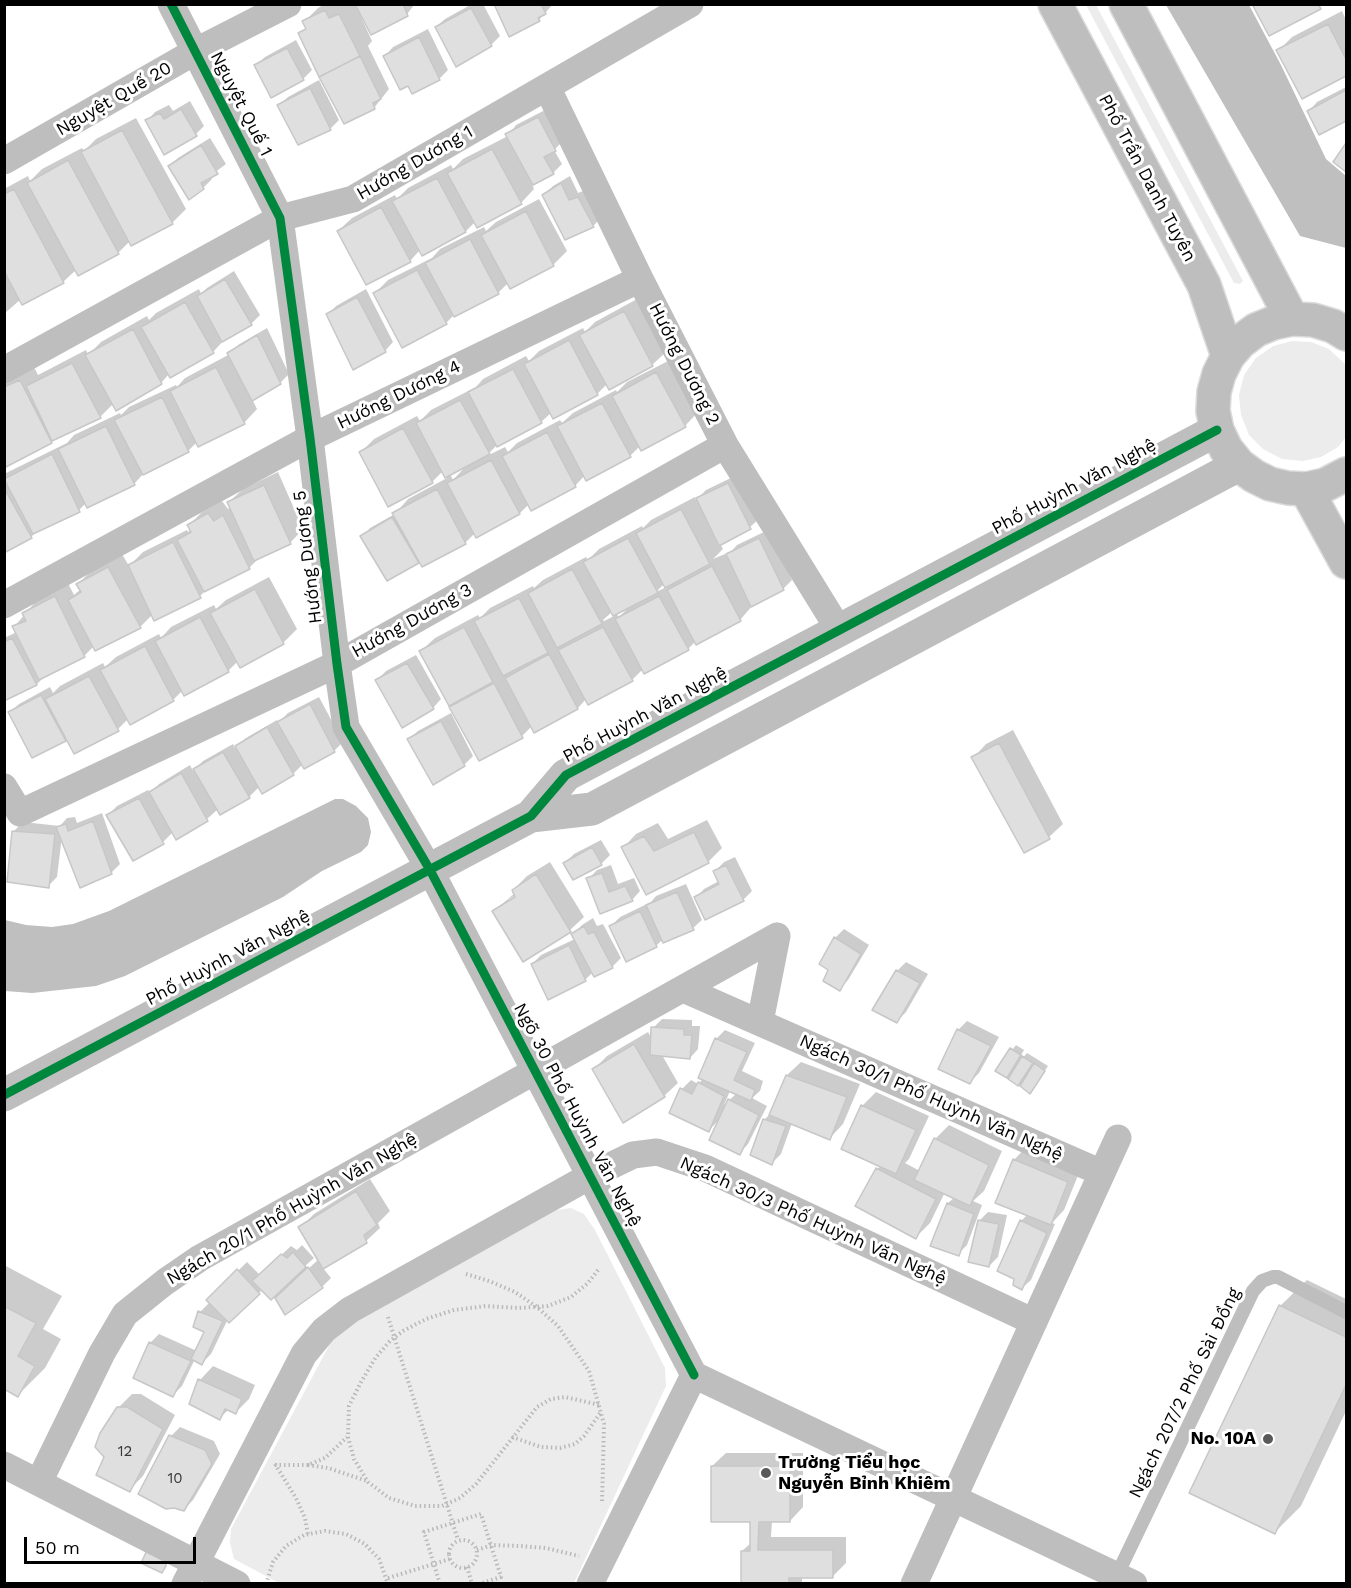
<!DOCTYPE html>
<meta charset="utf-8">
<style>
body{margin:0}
#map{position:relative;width:1351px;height:1588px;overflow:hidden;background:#fff;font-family:"Work Sans",sans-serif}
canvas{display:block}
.frame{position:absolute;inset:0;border:6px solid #000;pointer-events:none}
.scale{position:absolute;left:24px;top:1537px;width:172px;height:27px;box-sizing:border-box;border:3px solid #000;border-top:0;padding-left:8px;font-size:18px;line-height:21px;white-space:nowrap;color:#000;-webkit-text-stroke:4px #fff;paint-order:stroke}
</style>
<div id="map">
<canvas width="1351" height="1588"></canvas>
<div class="frame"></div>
<div class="scale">50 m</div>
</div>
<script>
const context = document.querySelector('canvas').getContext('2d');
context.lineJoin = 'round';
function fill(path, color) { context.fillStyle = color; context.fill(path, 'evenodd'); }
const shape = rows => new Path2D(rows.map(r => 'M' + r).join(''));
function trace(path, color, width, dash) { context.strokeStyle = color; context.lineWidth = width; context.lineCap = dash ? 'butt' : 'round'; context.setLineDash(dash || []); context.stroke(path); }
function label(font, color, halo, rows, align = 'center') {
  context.font = font + ' "Work Sans",sans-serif'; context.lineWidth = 6; context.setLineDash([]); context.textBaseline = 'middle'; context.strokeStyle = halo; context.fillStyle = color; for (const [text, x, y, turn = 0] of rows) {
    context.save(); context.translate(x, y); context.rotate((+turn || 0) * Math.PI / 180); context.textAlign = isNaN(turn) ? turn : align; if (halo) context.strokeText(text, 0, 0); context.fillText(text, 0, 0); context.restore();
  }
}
const green = shape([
 [1086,5,1096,5,1243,281,1240,284,1234,283],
 [1292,341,1311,342,1329,349,1346,365,1346,437,1338,447,1321,457,1303,461,1282,459,1263,449,1249,435,1241,415,1239,395,1244,375,1256,358,1273,346],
 [571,1208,584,1214,595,1230,665,1368,666,1386,574,1583,279,1583,234,1559,230,1543,231,1529,331,1342,345,1329,375,1308,557,1210]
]);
const water = shape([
 [1166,5,1249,5,1281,65,1326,159,1346,176,1346,248,1300,236],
 [335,799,343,799,356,806,368,818,371,832,368,845,361,852,322,871,283,897,125,976,96,986,32,993,5,991,5,920,26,925,52,927,73,924,109,911]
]);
const shadow = shape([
 [325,4,415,4,407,14,362,19,372,41,368,46,389,89,374,108,300,33,307,27,304,22,318,8],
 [472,4,483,4,500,36,491,45,436,27,445,19],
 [495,4,553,4,539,20],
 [1342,11,1346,20,1346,74,1302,97,1278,51,1292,37],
 [428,29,448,70,439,79,408,84,385,56,393,47],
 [296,40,312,70,303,79,256,65,265,57],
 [319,80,339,120,330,129,279,105,288,97],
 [1346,87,1346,120,1320,133,1309,111,1317,102],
 [190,101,204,126,196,134,147,121,155,112,169,105,173,111],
 [547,109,563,141,554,150,562,164,553,173,532,184,534,189,521,203,475,222,466,231,420,250,410,261,338,231,352,218,395,195,397,199,408,188,451,165,453,169,463,159,508,136,516,125],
 [136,118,186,209,172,223,130,241,118,253,76,270,63,282,21,299,4,314,4,189,28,176,30,181,42,169,82,148,84,151,96,139],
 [210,138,226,164,210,176,212,179,203,188,170,166,178,158],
 [570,176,578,193,588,189,602,217,593,226,544,195,553,186],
 [539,199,567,251,554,264,511,287,508,283,498,293,454,315,446,323,375,293,388,280,432,258,440,249,484,227,486,231,496,222],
 [234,271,260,315,251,324,226,338,213,352,169,374,161,383,114,403,100,417,55,438,4,466,4,382,34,367,38,375,86,350,88,355,101,342,147,316,149,320,156,313,199,289,201,294,207,288],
 [366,289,393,342,385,351,328,315,336,306],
 [637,299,666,352,652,365,607,384,597,394,552,412,541,422,498,444,485,457,505,447,508,452,517,443,560,420,562,423,573,413,616,390,617,392,627,382,670,360,698,412,685,426,640,446,630,456,585,475,575,486,529,504,520,513,476,536,475,533,466,542,422,565,420,560,387,579,362,537,370,528,395,514,408,499,447,478,443,471,432,482,361,452,374,439,417,416,420,421,431,410,476,387,483,379,526,356,529,361,539,351,583,328,585,332,595,322],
 [466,466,453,480,450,474],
 [267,328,289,374,280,383,252,399,257,409,244,423,197,442,188,451,145,472,134,484,86,503,79,510,37,531,31,537,4,552,4,474,67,443,74,435,120,413,121,415,129,407,176,385,177,387,185,378,230,354,238,345],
 [278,472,303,529,290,543,260,557,249,568,207,589,200,596,153,614,140,627,94,646,84,656,46,675,37,684,4,699,4,638,17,632,14,627,37,600,68,583,74,595,81,589,78,584,91,571,122,554,129,566,143,552,187,530,188,532,191,529,189,525,202,512,222,501,228,509,231,507,229,502,243,489],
 [737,475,759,519,750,527,720,544,723,549,713,559,725,554,727,556,737,545,768,530,792,580,783,589,753,605,740,620,696,641,688,649,643,669,632,680,586,699,578,708,535,731,532,726,522,736,479,759,451,707,459,699,421,651,435,638,478,615,480,618,490,608,533,586,534,588,543,580,586,557,588,560,599,549,642,526,643,528,651,520,695,497,696,500,706,490],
 [665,583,667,587,658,591,657,591],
 [629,607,619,617,616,613],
 [612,612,614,616,604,621,603,620],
 [269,577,297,629,283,643,238,661,228,671,183,690,173,700,128,719,118,729,67,738,32,756,10,712,19,704,50,687,53,693,60,686,103,663,105,667,116,657,159,634,161,638,171,627,214,605,216,609,226,600],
 [416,655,441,699,433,708,377,680,386,671],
 [319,697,343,742,334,751,303,764,293,774,262,792,259,787,249,797,220,813,218,809,207,819,176,838,173,832,163,842,134,859,108,815,117,806,148,790,150,793,159,784,190,765,193,771,203,761,233,744,235,748,246,738,277,720,278,723,288,713],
 [451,713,473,756,464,765,409,739,418,731],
 [1013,730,1063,824,1049,837,1025,851,973,758,986,744],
 [102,813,120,864,111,873,62,836,57,877,48,886,14,831,23,822,60,826,67,818,75,817,77,823],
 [707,820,722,848,708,862,623,848,636,834,658,823,668,839],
 [601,840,610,855,601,864,565,863,574,854],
 [735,857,752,891,743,900,696,898,704,889,719,881,715,871,724,862],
 [550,862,584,917,570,930,494,911,515,893,513,890,527,876],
 [521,892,508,903,508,900],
 [611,865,618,884,634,878,640,891,632,900,600,912,588,879,597,870],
 [686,884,702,920,693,928,663,939,656,946,611,926,620,917,651,902,656,896],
 [593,918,597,926,603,924,621,958,612,967,594,975,593,972,585,980,532,964,541,955,575,939,573,934,582,925],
 [844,929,869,945,848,980,839,989,830,969,835,938],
 [906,962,928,974,906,1012,897,1021,897,971],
 [662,1019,692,1020,692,1026,700,1026,698,1049,690,1058,662,1055,678,1083,664,1096,594,1069,607,1056,648,1032,652,1039,653,1028],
 [967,1021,999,1037,979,1073,970,1082,958,1030],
 [725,1030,755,1043,742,1071,763,1081,760,1091,752,1098,767,1106,748,1144,740,1153,721,1118,709,1130,671,1112,682,1089,691,1080,698,1084,703,1079,716,1039],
 [730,1091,737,1093,724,1105],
 [1016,1045,1024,1050,1017,1062,1018,1064,1027,1053,1048,1066,1033,1088,1026,1076,1018,1084,997,1070],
 [801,1062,860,1084,843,1124,830,1138,792,1123,781,1154,772,1163,764,1120,772,1112,787,1075],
 [876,1092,929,1116,909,1159,905,1163,920,1171,935,1139,949,1125,1002,1151,984,1191,973,1201,982,1205,967,1245,958,1254,932,1246,948,1203,955,1197,945,1192,930,1223,916,1237,877,1169,881,1166,862,1106],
 [1027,1146,1081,1168,1064,1210,1052,1223,1055,1224,1031,1280,1022,1288,1016,1278,999,1270,1021,1221,1028,1214,1014,1160],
 [370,1179,390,1211,378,1223,380,1228,366,1241,323,1268,331,1278,322,1287,286,1289,319,1259,300,1228,314,1214],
 [988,1212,1007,1215,998,1257,989,1266,979,1221],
 [302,1245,314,1258,305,1266,263,1289,229,1321,228,1319,211,1354,202,1363,195,1359,182,1386,173,1395,150,1343,159,1334,197,1351,206,1332,200,1312,210,1302,208,1300,247,1262,260,1275,291,1246,297,1250],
 [4,1265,62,1296,43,1329,61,1339,45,1368,18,1395,4,1387],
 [1307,1280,1346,1299,1346,1411,1301,1506,1275,1532,1280,1306],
 [213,1366,255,1385,249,1399,236,1412,229,1409,220,1418,200,1380],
 [132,1394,141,1394,175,1415,143,1476,129,1490,106,1457,118,1408],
 [180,1427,214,1441,220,1454,193,1500,184,1509,171,1436],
 [726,1453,803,1453,803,1507,790,1521,772,1521,771,1537,846,1537,846,1563,832,1577,802,1577,802,1584,742,1584,742,1551,751,1543,751,1521,712,1466]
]);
const building = shape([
 [355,4,403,4,408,16,371,35,355,4],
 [494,4,541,4,546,14,538,18,540,21,509,37,494,4],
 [1252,4,1318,4,1321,9,1269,36,1252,4],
 [471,8,492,46,456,67,435,27,471,8],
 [325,10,329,18,339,14,360,56,319,77,298,33,306,29,302,21,325,10],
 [1328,24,1346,59,1346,76,1302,99,1276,50,1328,24],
 [419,37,440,80,412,94,408,86,400,90,383,56,419,37],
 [287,48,304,80,271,98,254,65,287,48],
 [360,56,381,99,373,103,375,109,344,124,319,77,360,56],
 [310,88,331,130,298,145,277,105,310,88],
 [1346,90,1346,121,1319,135,1307,111,1346,90],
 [181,109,197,136,164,155,145,120,160,113,164,119,181,109],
 [538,117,556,151,544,157,554,174,533,185,505,134,538,117],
 [122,130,173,224,131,246,81,152,122,130],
 [1346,143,1346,172,1333,162,1346,143],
 [201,145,218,174,201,183,204,189,189,200,168,166,201,145],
 [492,149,522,204,477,228,447,173,492,149],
 [68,160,119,254,78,276,27,183,68,160],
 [437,178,466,232,422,256,392,201,437,178],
 [561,183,569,200,578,197,594,227,565,240,542,195,561,183],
 [14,189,64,283,22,305,4,271,4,194,14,189],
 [381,207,411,262,366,285,337,231,381,207],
 [526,211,554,266,510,289,481,235,526,211],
 [470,239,499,294,454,317,425,263,470,239],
 [417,270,447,324,402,348,373,293,417,270],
 [225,279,252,325,222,342,197,296,225,279],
 [357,297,386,352,353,370,326,314,357,297],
 [185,302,214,353,170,378,141,327,185,302],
 [624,311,653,366,609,390,579,335,624,311],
 [133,329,162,384,116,411,85,355,133,329],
 [257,335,281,384,252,401,227,353,257,335],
 [569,340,598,395,553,419,524,364,569,340],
 [72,363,101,418,52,441,26,386,72,363],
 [216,367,245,424,198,447,170,391,216,367],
 [513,369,542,423,497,447,468,392,513,369],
 [656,372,686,427,641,451,612,396,656,372],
 [20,380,52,443,4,468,4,387,20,380],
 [162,397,189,452,143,475,114,420,162,397],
 [460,400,490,454,445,478,416,423,460,400],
 [602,403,631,457,586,481,557,426,602,403],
 [106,426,135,485,87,508,58,449,106,426],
 [403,428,433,483,388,507,359,452,403,428],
 [547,432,576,487,531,511,502,456,547,432],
 [52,454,80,512,33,534,4,479,52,454],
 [491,460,520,514,476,538,447,483,491,460],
 [728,483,751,529,719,546,696,498,728,483],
 [264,485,291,544,254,561,227,502,264,485],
 [4,488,32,538,4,553,4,488],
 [437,489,466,544,422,567,392,513,437,489],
 [681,509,710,564,665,588,636,533,681,509],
 [208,513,214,521,223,515,250,569,204,592,177,540,191,532,187,525,208,513],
 [392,517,419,563,387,581,360,536,392,517],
 [628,538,658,593,613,616,583,562,628,538],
 [759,538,784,590,751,607,726,554,759,538],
 [173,542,201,598,154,621,128,565,173,542],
 [712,566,741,621,696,645,667,590,712,566],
 [108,567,141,628,95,651,68,600,81,592,76,584,108,567],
 [572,569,602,624,557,648,528,593,572,569],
 [255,589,284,644,240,668,210,613,255,589],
 [55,596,85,657,39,680,12,626,26,621,22,613,55,596],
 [659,596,689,650,644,674,615,619,659,596],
 [519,598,548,653,503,676,474,621,519,598],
 [200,617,229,672,184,696,155,641,200,617],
 [464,627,493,682,449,706,419,651,464,627],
 [603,627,633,681,588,705,558,650,603,627],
 [12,638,37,685,4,701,4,642,12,638],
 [145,646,174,701,130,725,100,670,145,646],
 [549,654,578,709,534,733,505,678,549,654],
 [407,663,434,709,402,728,375,680,407,663],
 [89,676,119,731,74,754,45,699,89,676],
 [494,683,523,738,479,761,449,707,494,683],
 [41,695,66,741,32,758,8,712,41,695],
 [310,704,335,752,304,769,277,722,310,704],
 [441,721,465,766,433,785,407,739,441,721],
 [267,727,294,775,262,794,235,746,267,727],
 [999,743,1050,839,1024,853,971,757,999,743],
 [223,752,250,798,220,815,193,769,223,752],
 [181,773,208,821,176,840,149,792,181,773],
 [139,798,164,844,133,861,106,815,139,798],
 [93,821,112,874,80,888,56,827,66,824,68,831,93,821],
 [12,831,55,834,49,888,7,882,12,831],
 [694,832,709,863,646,895,621,847,644,836,654,851,694,832],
 [592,847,602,865,573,880,563,863,592,847],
 [726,865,744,901,705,920,694,897,719,884,713,871,726,865],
 [602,873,609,892,625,886,633,901,600,914,586,878,602,873],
 [536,874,571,932,523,962,492,911,515,897,512,890,536,874],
 [677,892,694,930,663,943,646,905,677,892],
 [640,911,657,947,626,962,609,926,640,911],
 [584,926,588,934,594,932,613,968,594,977,571,934,584,926],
 [834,937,861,954,840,991,823,981,828,970,819,964,834,937],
 [569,945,586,981,548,1000,531,964,569,945],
 [896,970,920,983,897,1023,872,1010,896,970],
 [651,1027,684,1029,684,1035,692,1035,690,1059,650,1055,651,1027],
 [957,1029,991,1046,970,1084,938,1069,957,1029],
 [715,1038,747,1052,734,1080,755,1090,751,1101,698,1078,715,1038],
 [634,1044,665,1097,623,1123,592,1069,634,1044],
 [1010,1048,1021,1055,1007,1078,995,1071,1010,1048],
 [1022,1056,1033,1063,1018,1086,1008,1079,1022,1056],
 [1034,1063,1045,1071,1030,1094,1020,1086,1034,1063],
 [786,1075,847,1097,830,1140,769,1115,786,1075],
 [698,1082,724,1096,709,1132,669,1113,680,1088,692,1094,698,1082],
 [728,1099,759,1115,740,1155,709,1140,728,1099],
 [861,1105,916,1130,896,1174,841,1149,861,1105],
 [763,1119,786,1126,772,1165,750,1155,763,1119],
 [934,1138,989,1165,970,1206,914,1180,934,1138],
 [1013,1159,1068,1182,1051,1225,995,1203,1013,1159],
 [876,1168,936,1199,916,1239,855,1206,876,1168],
 [356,1191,377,1225,364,1235,367,1243,323,1269,298,1227,356,1191],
 [947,1203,974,1214,959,1256,930,1246,947,1203],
 [978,1220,999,1224,989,1267,968,1262,978,1220],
 [1020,1220,1047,1233,1022,1290,1013,1285,1014,1279,997,1271,1020,1220],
 [293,1252,306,1267,271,1300,252,1281,281,1254,287,1258,293,1252],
 [308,1267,323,1288,285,1315,275,1298,308,1267],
 [237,1269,260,1294,229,1323,206,1300,237,1269],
 [1279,1305,1346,1337,1346,1385,1275,1534,1189,1493,1279,1305],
 [4,1306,36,1323,18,1356,35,1366,18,1397,4,1389,4,1306],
 [198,1311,223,1321,202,1365,191,1359,204,1332,193,1327,198,1311],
 [149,1342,191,1361,173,1397,133,1378,149,1342],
 [198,1379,242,1399,236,1414,225,1409,220,1420,189,1404,198,1379],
 [117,1407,127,1407,163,1429,130,1492,96,1475,104,1457,95,1447,100,1433,117,1407],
 [169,1435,205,1450,212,1464,184,1511,174,1508,166,1509,138,1494,169,1435],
 [711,1466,790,1466,790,1522,759,1522,758,1550,833,1550,833,1578,789,1578,789,1584,741,1584,741,1551,750,1551,750,1522,711,1522,711,1466],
 [148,1548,166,1558,166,1566,162,1573,141,1563,148,1548]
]);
const path = shape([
 [598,1270,588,1283,571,1297,548,1306,519,1308,486,1306,454,1310,426,1319,403,1331,390,1341,376,1357,361,1382,349,1406,348,1437,354,1459,368,1482,389,1498,415,1506,442,1506,460,1498,476,1484,537,1407,551,1399,565,1397,600,1405],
 [466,1274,489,1281,515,1292,537,1307,558,1326,589,1371,604,1424,602,1503],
 [388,1317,458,1540],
 [512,1437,541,1447,560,1448,575,1444,584,1436,601,1412],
 [275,1464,296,1498,305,1518,308,1535],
 [275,1465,308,1465,325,1458,347,1437],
 [308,1465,328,1468,367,1481],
 '449 1554a14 14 0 1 1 28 0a14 14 0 1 1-28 0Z',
 [477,1550,492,1545,520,1546,546,1548,579,1556],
 [467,1567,472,1584],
 [388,1578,450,1559],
 [266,1584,273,1562,286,1546,304,1535,325,1531,346,1534,365,1544,379,1559,388,1584],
 [440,1584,424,1532,481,1514,501,1577,479,1584]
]);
const service = shape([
 [1117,1575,1253,1291,1262,1281,1273,1277,1278,1277,1346,1312]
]);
const minor = shape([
 [171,4,280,218,310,438,337,664,346,727,430,870,694,1375],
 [547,87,640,279,725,445,839,630],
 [4,161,196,51,288,4],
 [4,370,280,218,353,199,690,4],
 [4,605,310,438,640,279],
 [4,787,20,813,337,664,725,445],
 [683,989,1102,1173],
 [760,1022,777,936],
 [694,1375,1134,1584],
 [4,1465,237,1584],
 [39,1482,102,1353,125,1314,165,1282,200,1258,777,936],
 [185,1584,304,1354,324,1330,350,1310,590,1176,633,1155,657,1152,705,1168,1034,1322],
 [590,1584,694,1375],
 [914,1584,1118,1138]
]);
const tertiary = shape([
 [531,816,592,809,1239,465],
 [4,1095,531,816,566,775,1217,430]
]);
const primary = shape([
 [1055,4,1204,285,1228,356],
 [1126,4,1292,319],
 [1346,334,1333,326,1313,320,1292,319,1273,323,1256,330,1240,342,1228,356,1219,374,1214,392,1213,411,1217,430,1226,449,1239,465,1254,476,1270,484,1288,488,1306,489,1325,485,1346,474],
 [1306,489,1346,562]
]);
const cycleway = shape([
 [171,4,280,218,310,438,337,664,346,727,430,870,694,1375],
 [4,1095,531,816,566,775,1217,430]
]);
const markers = [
 [1268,1439,6,"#595959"],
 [766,1473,6,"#595959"]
];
const numberNames = [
 ["12",125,1452],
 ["10",175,1479]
];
const streetNames = [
 ["Nguyệt Quế 20",114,99,-30],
 ["Nguyệt Quế 1",241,104,63],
 ["Hướng Dương 1",415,163,-30],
 ["Phố Trần Danh Tuyên",1147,178,62],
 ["Hướng Dương 2",684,364,63],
 ["Hướng Dương 4",399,395,-26],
 ["Phố Huỳnh Văn Nghệ",1074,487,-28],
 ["Hướng Dương 5",308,557,-97],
 ["Hướng Dương 3",412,621,-29],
 ["Phố Huỳnh Văn Nghệ",645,715,-28],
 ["Phố Huỳnh Văn Nghệ",228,958,-28],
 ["Ngách 30/1 Phố Huỳnh Văn Nghệ",931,1098,24],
 ["Ngõ 30 Phố Huỳnh Văn Nghệ",577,1115,62],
 ["Ngách 20/1 Phố Huỳnh Văn Nghệ",292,1209,-30],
 ["Ngách 30/3 Phố Huỳnh Văn Nghệ",813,1221,24],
 ["Ngách 207/2 Phố Sài Đồng",1185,1393,-64]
];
const poiNames = [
 ["No. 10A",1256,1439],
 ["Trường Tiểu học",778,1463,"left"],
 ["Nguyễn Bỉnh Khiêm",778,1484,"left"]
];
fill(green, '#ececec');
fill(water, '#bfbfbf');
fill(shadow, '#0003');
fill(building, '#dfdfdf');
trace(building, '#c7c7c7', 1.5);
trace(primary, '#dbdbdb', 36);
trace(path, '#b9b9b9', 4, [1.5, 3]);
trace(service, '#bebebe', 14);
trace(minor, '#bebebe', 27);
trace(tertiary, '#bebebe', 33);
trace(primary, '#bebebe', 33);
trace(cycleway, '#00873e', 9);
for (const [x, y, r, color] of markers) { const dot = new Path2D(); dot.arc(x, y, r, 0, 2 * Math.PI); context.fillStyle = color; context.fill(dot); trace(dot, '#fff', 2); }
label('15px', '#383838', null, numberNames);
label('18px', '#000', '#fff', streetNames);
label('bold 18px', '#000', '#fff', poiNames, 'right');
</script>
